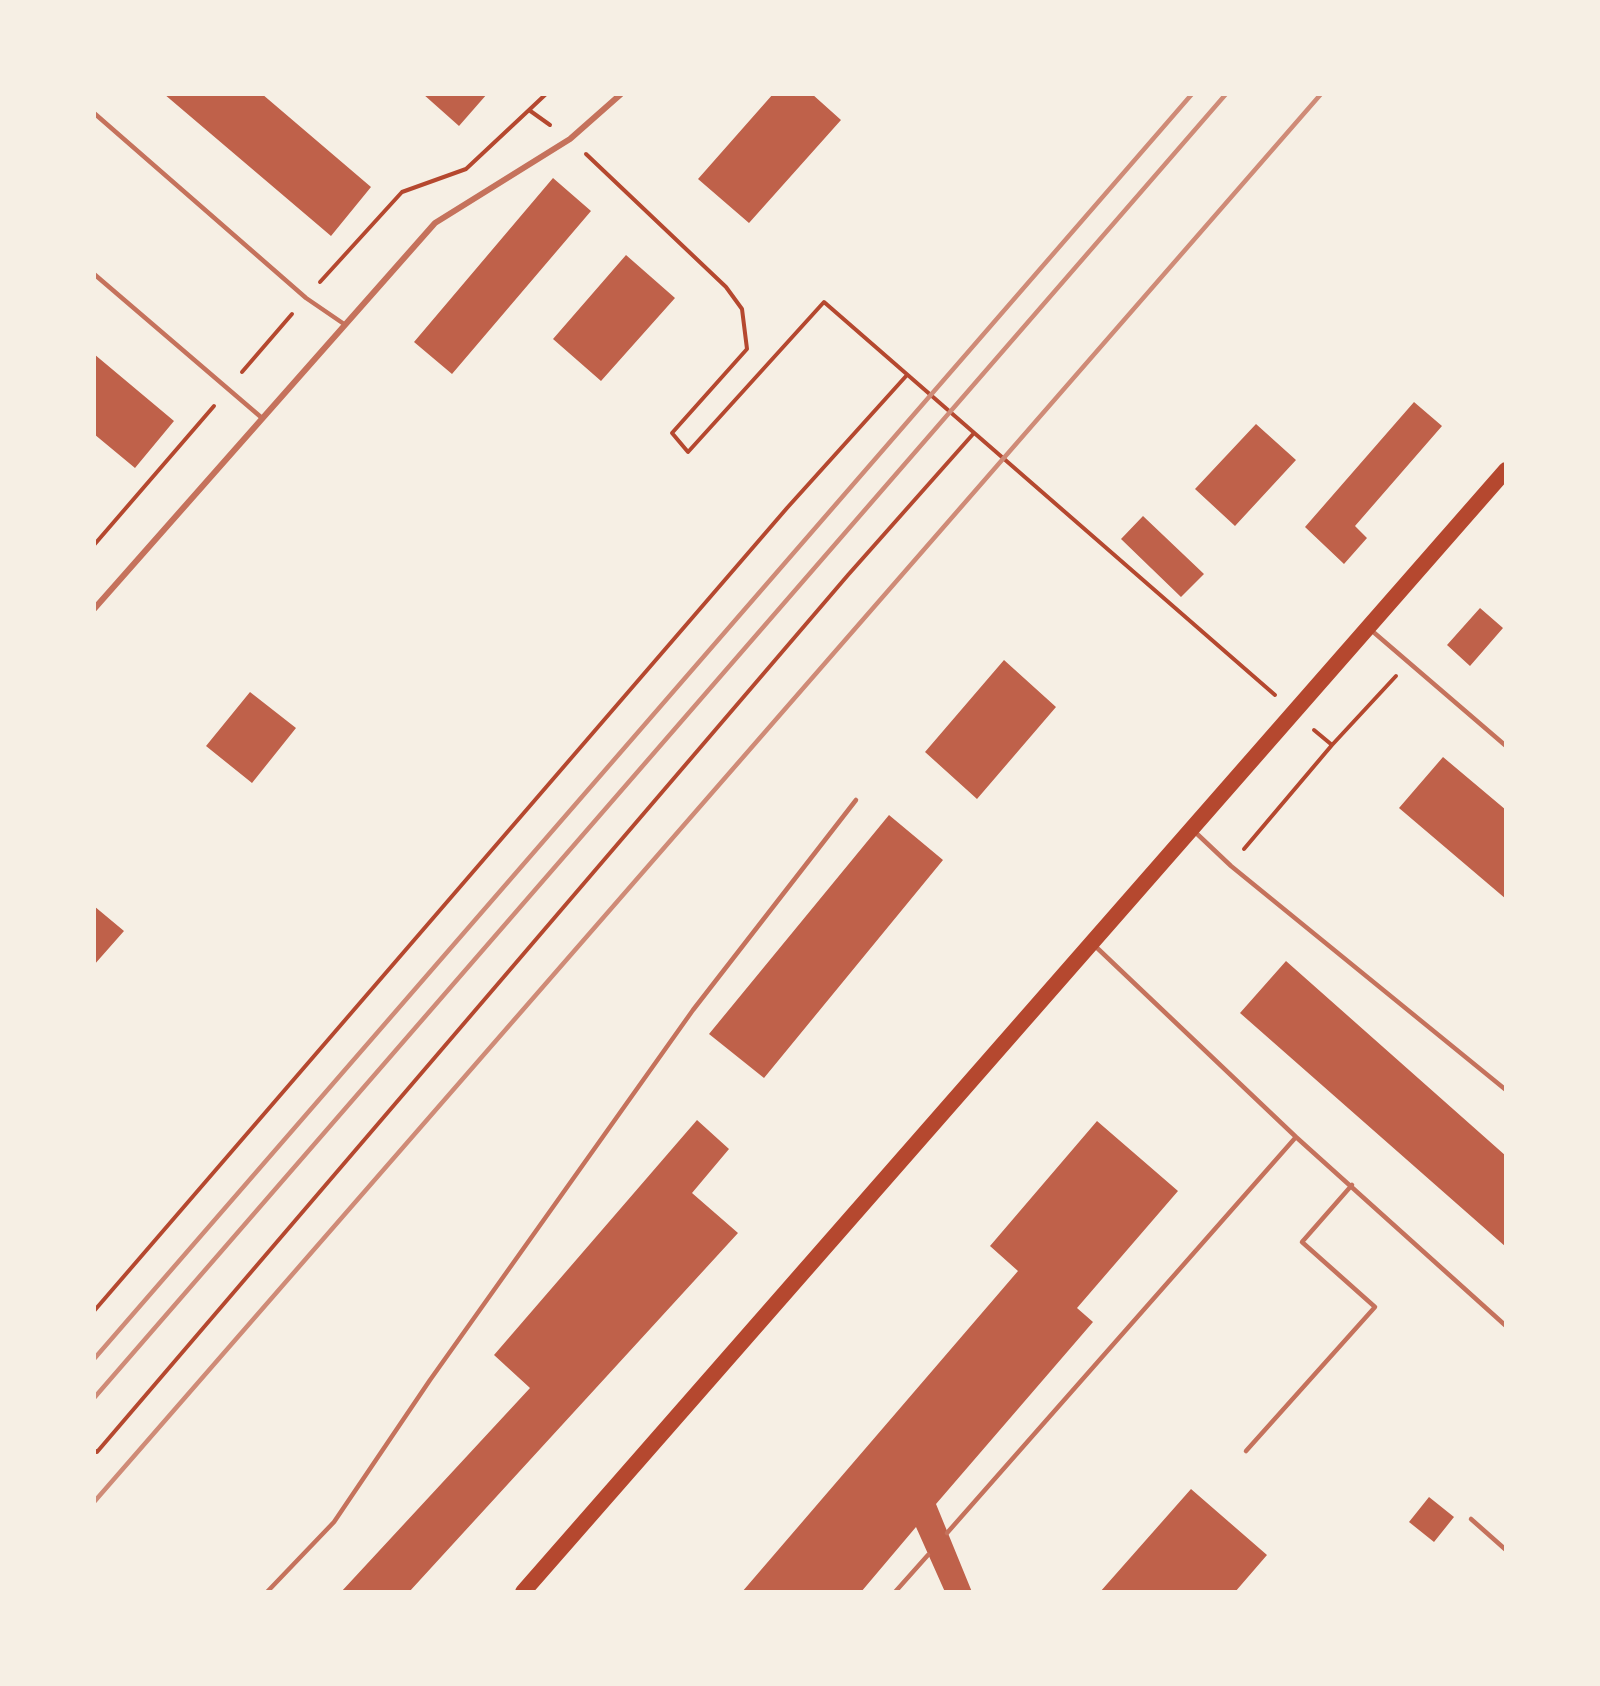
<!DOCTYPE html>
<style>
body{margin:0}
#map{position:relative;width:1600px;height:1686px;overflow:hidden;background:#f6efe4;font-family:"IBM Plex Sans",sans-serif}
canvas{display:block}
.frame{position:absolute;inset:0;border:96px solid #f6efe4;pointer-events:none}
</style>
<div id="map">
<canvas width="1600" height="1686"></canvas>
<div class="frame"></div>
</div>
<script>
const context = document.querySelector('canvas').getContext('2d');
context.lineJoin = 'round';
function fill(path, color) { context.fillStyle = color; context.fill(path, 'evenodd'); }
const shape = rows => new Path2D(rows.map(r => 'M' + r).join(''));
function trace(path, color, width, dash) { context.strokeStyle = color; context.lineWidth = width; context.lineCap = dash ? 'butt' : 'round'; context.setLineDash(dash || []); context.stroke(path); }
const building = shape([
 [164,94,262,94,371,187,331,236],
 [423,94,487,94,459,126],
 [773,94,812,94,841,120,749,223,698,179],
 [553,178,591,211,452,374,414,342],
 [626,255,675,298,601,381,553,339],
 [94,354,174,421,135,468,94,434],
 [1414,402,1442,426,1355,526,1367,538,1344,564,1305,527],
 [1256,424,1296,460,1235,526,1195,489],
 [1143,516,1204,574,1181,597,1121,539],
 [1480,608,1503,628,1470,666,1447,645],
 [1004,660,1056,707,977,799,925,752],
 [250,692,296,728,252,783,206,746],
 [1443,757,1506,810,1506,899,1399,808],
 [889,815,943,860,764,1078,709,1034],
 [94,906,124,931,94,965],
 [1286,961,1506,1156,1506,1247,1240,1013],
 [697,1120,729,1149,692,1193,738,1233,409,1592,341,1592,530,1388,494,1355],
 [1097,1121,1178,1191,1077,1308,1093,1322,936,1504,972,1592,945,1592,916,1527,861,1592,742,1592,1018,1271,990,1246],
 [1191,1489,1267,1555,1235,1592,1100,1592],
 [1429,1497,1454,1517,1434,1542,1409,1522]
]);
const path = shape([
 [546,94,529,110,550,125],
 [586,154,726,287,742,309,747,349,672,433,688,452,824,302,1275,695],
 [320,282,402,192,466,169,529,110],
 [242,372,292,314],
 [94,545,214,406],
 [1314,730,1332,745],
 [1244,849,1332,745,1396,676],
 [94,1311,787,508,907,375],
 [94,1450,97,1452,848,575,974,433]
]);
const service = shape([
 [94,113,306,298,344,324],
 [94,274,262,418],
 [1371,630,1506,746],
 [1194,831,1231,866,1506,1090],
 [1094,945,1296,1137,1506,1326],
 [1246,1451,1375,1307,1302,1242,1352,1185],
 [1471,1519,1506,1550],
 [947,1533,1296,1137],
 [267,1592,334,1522,430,1380,693,1010,856,800],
 [895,1592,928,1555]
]);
const minor = shape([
 [94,609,435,223,570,139,621,94]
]);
const trunk = shape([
 [523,1592,1506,470]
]);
const rail = shape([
 [94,1359,1192,94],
 [94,1398,1226,94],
 [94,1502,1321,94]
]);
fill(building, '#bf614a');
trace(path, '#b5482f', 4);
trace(service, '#c5725c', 4.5);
trace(minor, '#c5725c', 6);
trace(trunk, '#b5482f', 16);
trace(rail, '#cf8b77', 4.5);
</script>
